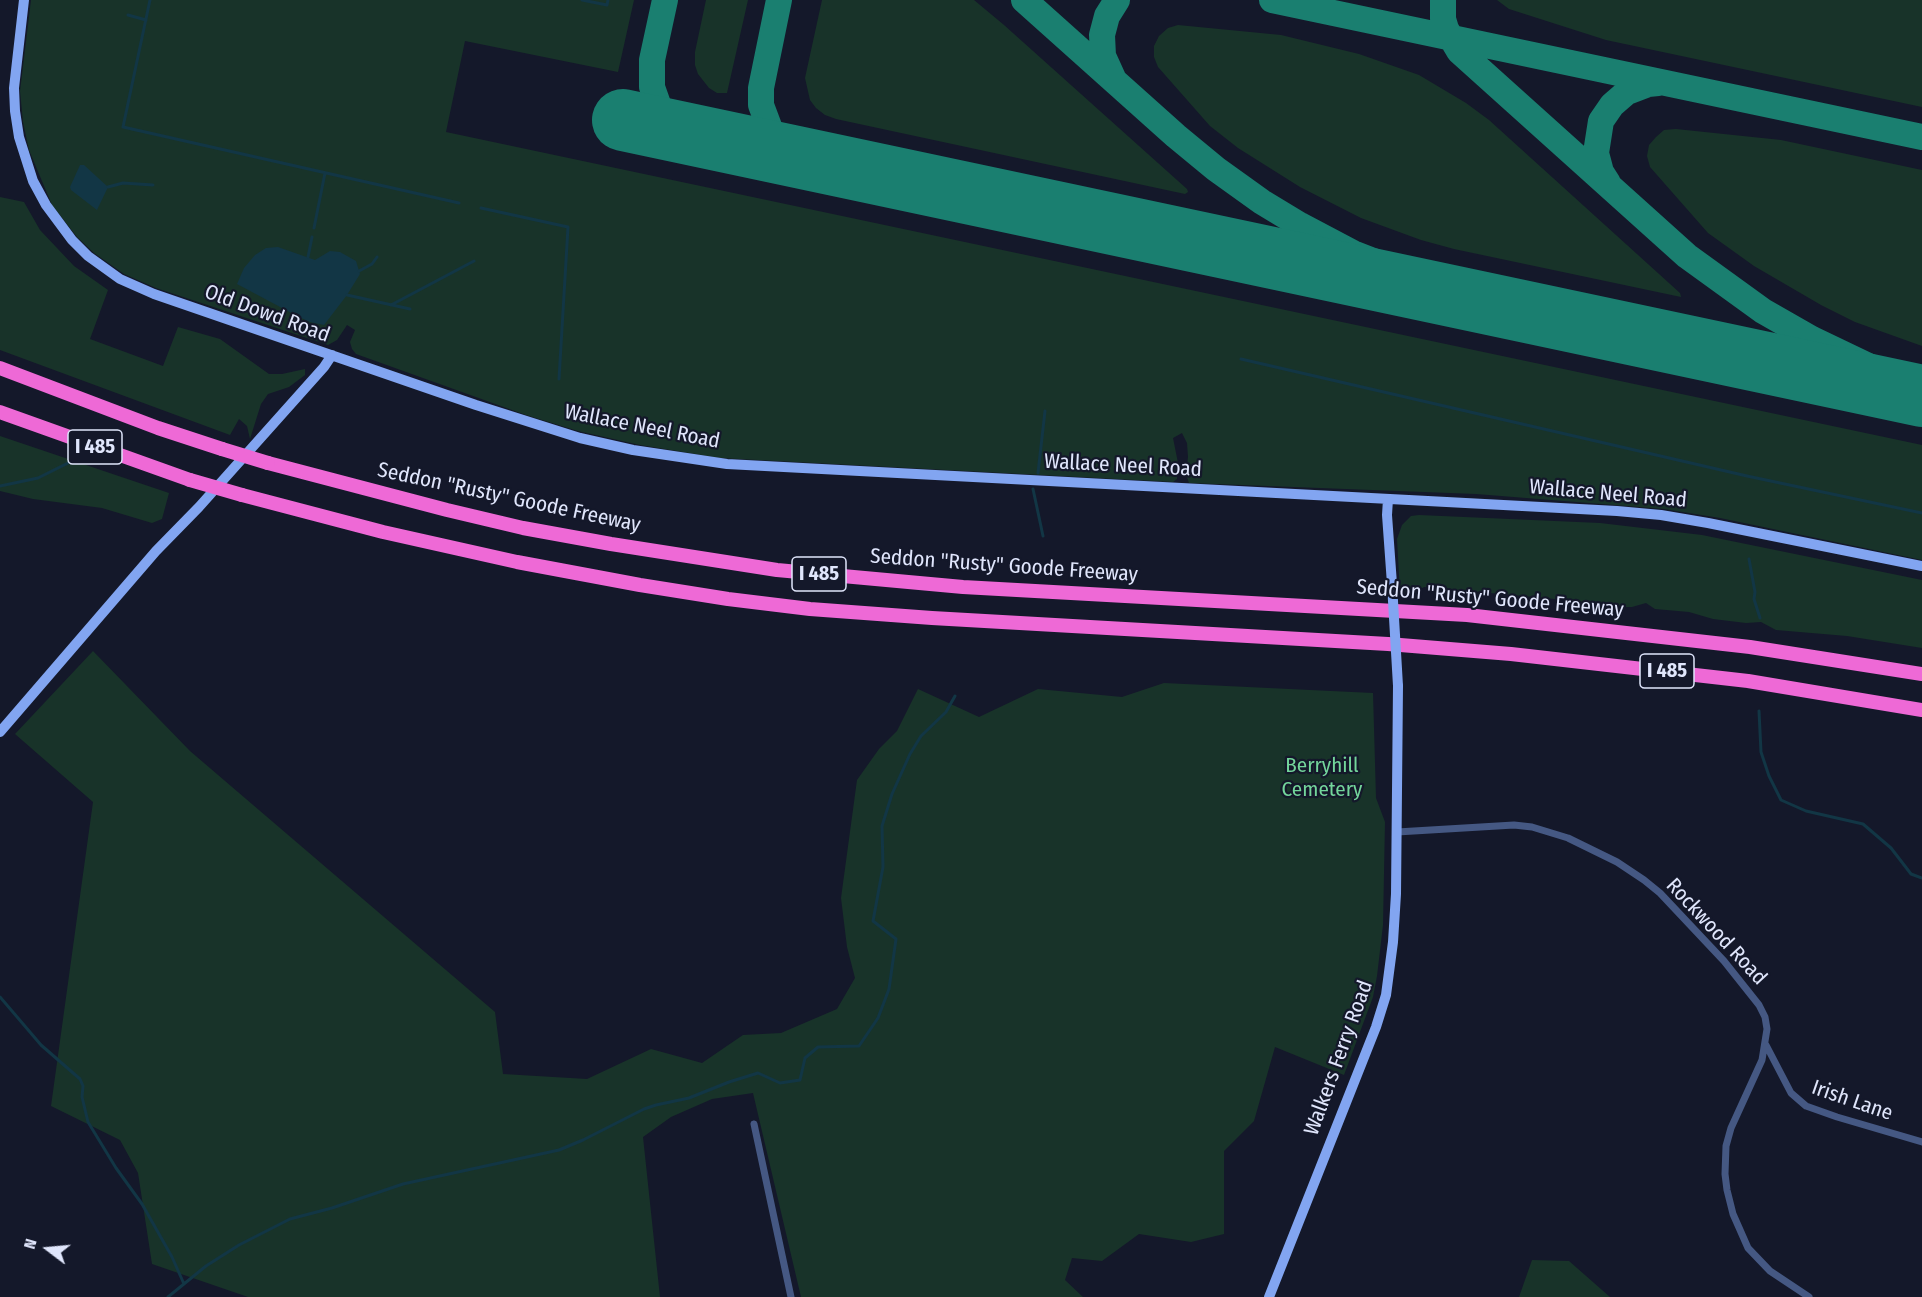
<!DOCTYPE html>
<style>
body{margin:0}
#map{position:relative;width:1922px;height:1297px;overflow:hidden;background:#14182a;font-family:"Fira Sans Condensed",sans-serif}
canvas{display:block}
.north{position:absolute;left:18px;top:1219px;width:60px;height:60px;-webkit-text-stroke:4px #14182a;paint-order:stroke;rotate:286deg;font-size:16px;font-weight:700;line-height:24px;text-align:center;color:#e0e6fc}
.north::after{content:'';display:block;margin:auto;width:21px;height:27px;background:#e0e6fc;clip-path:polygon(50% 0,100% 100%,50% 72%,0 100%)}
</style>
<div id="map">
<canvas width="1922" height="1297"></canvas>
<div class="north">N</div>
</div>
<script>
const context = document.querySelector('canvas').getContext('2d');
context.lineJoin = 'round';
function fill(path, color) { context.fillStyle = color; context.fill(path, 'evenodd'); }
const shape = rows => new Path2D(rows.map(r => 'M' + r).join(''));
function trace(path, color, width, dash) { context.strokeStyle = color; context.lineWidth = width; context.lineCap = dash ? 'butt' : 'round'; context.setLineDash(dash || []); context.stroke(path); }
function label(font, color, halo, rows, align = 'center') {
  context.font = font + ' "Fira Sans Condensed",sans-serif'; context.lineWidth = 4.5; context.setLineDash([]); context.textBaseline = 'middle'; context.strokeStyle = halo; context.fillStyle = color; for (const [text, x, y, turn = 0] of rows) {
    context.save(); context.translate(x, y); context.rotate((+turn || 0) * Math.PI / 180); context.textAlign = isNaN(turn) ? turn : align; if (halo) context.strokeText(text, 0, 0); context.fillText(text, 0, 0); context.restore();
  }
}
const green = shape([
 [31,0,634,0,618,72,465,41,446,132,1922,445,1922,560,1720,518,1664,509,1476,494,1189,483,1186,474,1188,457,1187,443,1182,433,1173,438,1178,463,1177,479,1173,482,720,458,640,445,578,431,526,415,356,354,352,349,350,342,355,330,347,325,337,340,328,345,156,288,124,274,94,253,77,237,52,205,29,150,23,122,20,91],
 [706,0,748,0,727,93,717,93,709,88,698,74,695,65,695,52],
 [822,0,974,0,1004,25,1187,189,1188,192,1185,194,836,119,825,115,816,108,810,100,805,78],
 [1497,0,1922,0,1922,107,1606,40,1509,9],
 [1178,25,1281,35,1359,54,1419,75,1466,103,1489,120,1680,293,1681,297,1454,249,1421,240,1361,218,1300,187,1238,148,1210,126,1158,67,1154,57,1154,46,1159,36,1168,28],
 [1676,129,1781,140,1922,170,1922,346,1855,322,1821,305,1754,266,1708,233,1650,167,1647,156,1649,145,1656,137,1664,130],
 [0,197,24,202,40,230,74,266,108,290,90,339,163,366,178,327,220,339,269,374,282,374,305,369,305,375,289,387,268,394,261,404,250,439,247,426,239,419,230,435,0,350],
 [0,436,169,493,162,519,152,523,102,508,33,499,0,491],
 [1419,515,1600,523,1702,535,1922,580,1922,648,1847,636,1776,630,1761,622,1746,623,1713,619,1689,612,1655,609,1646,603,1632,607,1611,607,1577,601,1424,587,1416,592,1400,593,1397,539,1402,525,1411,516],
 [93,651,190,751,495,1012,503,1074,587,1079,651,1049,702,1063,743,1035,781,1033,837,1009,855,978,847,947,841,898,857,780,879,749,897,731,918,689,979,717,1038,689,1122,697,1164,683,1373,693,1376,798,1385,822,1383,925,1377,976,1373,997,1344,1075,1275,1047,1254,1121,1224,1151,1224,1234,1191,1242,1139,1234,1102,1261,1072,1258,1065,1280,1083,1297,801,1297,753,1093,712,1099,671,1117,643,1137,660,1297,248,1297,152,1264,138,1173,120,1140,51,1106,93,802,15,734],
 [1532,1260,1569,1261,1610,1297,1519,1297]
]);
const water = shape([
 [80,165,84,165,108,187,97,210,71,190,70,187],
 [278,247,315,260,330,251,340,252,356,261,360,274,347,295,324,325,310,322,297,316,237,284,244,268,255,255,266,248]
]);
const stream = shape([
 [150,0,123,127,459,203],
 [582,0,607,5,608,0],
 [128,15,146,20],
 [108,187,123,183,153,185],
 [481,208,568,227,559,379],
 [314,228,325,173],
 [308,257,312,237],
 [359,271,372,264,377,257],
 [347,295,410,309],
 [391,305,474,261],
 [1241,359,1747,476,1922,513],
 [1038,473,1045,411],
 [0,486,38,478,68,463],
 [1033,489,1043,536],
 [1749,559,1755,592,1754,599,1760,618],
 [1759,711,1761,752,1769,776,1781,800,1806,811,1863,824,1891,848,1911,874,1922,878],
 [0,997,41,1045,80,1079,83,1086,82,1097,88,1122,116,1168,142,1204,172,1257,184,1284],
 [168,1297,206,1266,239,1245,290,1219,332,1208,403,1184,559,1150,583,1140,644,1109,656,1105,689,1098,729,1082,758,1073,780,1083,800,1080,805,1058,818,1047,859,1046,878,1018,889,989,896,939,873,921,883,867,882,826,892,794,910,754,921,736,946,712,955,696]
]);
const taxiway = shape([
 [665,0,652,60,652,87,658,104,669,121,695,135],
 [779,0,761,88,761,105,770,129,784,146,792,151,820,162],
 [1024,0,1176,136,1216,169,1262,202,1300,225,1353,253,1476,301],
 [1272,0,1922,137],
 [1443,0,1443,19,1446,29,1459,51,1687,256,1763,311,1812,339,1883,373,1922,388],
 [1113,78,1103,56,1102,35,1107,16,1117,0],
 [1608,183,1601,172,1596,153,1601,121,1612,105,1627,92,1648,84,1658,83]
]);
const runway = shape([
 [623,120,1922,396]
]);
const street = shape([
 [1397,832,1514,825,1532,827,1568,838,1617,862,1644,880,1660,893,1724,961,1759,1005,1765,1017,1767,1029,1762,1060,1731,1128,1726,1146,1725,1174,1727,1190,1733,1214,1748,1248,1770,1271,1809,1297],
 [1766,1045,1791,1093,1806,1106,1837,1117,1922,1142],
 [754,1124,791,1297]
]);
const secondary = shape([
 [24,0,14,88,15,111,19,137,33,181,46,205,72,240,88,256,120,279,154,294,476,405,580,438,633,450,727,464,1617,511,1661,515,1708,523,1922,566],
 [1388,499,1387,515,1392,584],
 [0,732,156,551,199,507,324,367,332,355],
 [1269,1297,1376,1027,1386,995,1393,942,1396,894,1398,686]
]);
const highway = shape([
 [0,368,158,428,222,449],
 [0,412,190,480],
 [268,463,447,510,523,528,611,544,777,570,963,587,1467,615,1750,647,1922,674],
 [242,495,383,532,517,562,640,585,728,599,810,609,932,618,1388,644,1511,654,1748,681,1922,710]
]);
const secondaryBridge = shape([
 [1392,584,1398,686]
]);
const highwayBridge = shape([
 [222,449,268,463],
 [190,480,242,495]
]);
const shields = [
 [95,447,54],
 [819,574,54],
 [1667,671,54]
];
const shieldNames = [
 ["I 485",95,447],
 ["I 485",819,574],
 ["I 485",1667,671]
];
const streetNames = [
 ["Old Dowd Road",267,314,20],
 ["Wallace Neel Road",642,427,11],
 ["Wallace Neel Road",1123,466,3],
 ["Wallace Neel Road",1608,494,5],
 ["Seddon \"Rusty\" Goode Freeway",509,498,12],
 ["Seddon \"Rusty\" Goode Freeway",1004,566,4],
 ["Seddon \"Rusty\" Goode Freeway",1490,599,5],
 ["Rockwood Road",1716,932,47],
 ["Walkers Ferry Road",1339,1058,-70],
 ["Irish Lane",1852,1101,19]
];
const parkNames = [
 ["Berryhill",1322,766],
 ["Cemetery",1322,790]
];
fill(green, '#183329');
fill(water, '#123645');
trace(stream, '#123645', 3);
trace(taxiway, '#1a7f70', 26);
trace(runway, '#1a7f70', 62);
trace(street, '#455883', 7);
trace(secondary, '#82a5f1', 10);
trace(highway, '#ee69d6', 14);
trace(secondaryBridge, '#82a5f1', 10);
trace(highwayBridge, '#ee69d6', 14);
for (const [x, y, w] of shields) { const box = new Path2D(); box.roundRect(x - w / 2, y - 17, w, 34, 4.5); context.fillStyle = '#14182a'; context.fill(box); trace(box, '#e0e6fc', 1.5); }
label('bold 20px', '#e0e6fc', null, shieldNames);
label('21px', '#e0e6fc', '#14182a', streetNames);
label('21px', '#73d59b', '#14182a', parkNames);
</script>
